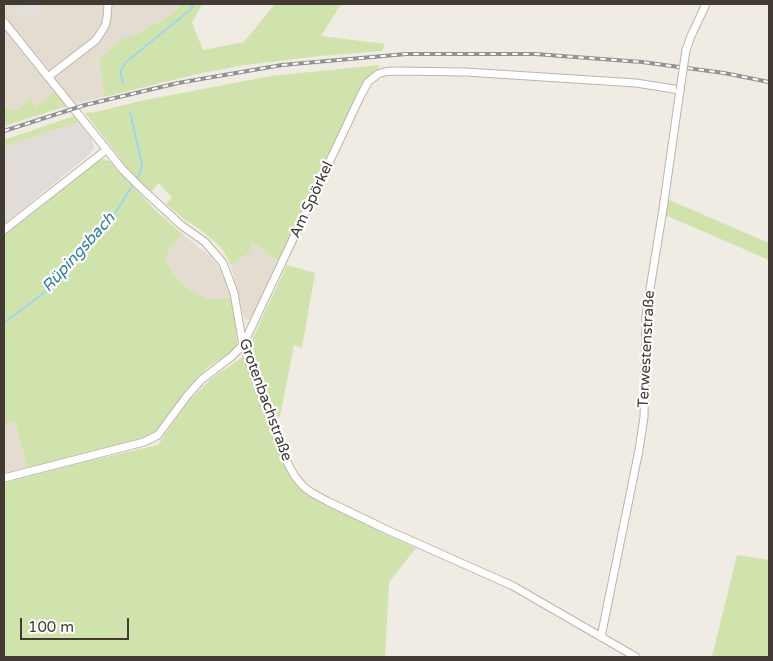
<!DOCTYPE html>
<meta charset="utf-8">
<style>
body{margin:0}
#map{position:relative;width:773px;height:661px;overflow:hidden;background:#f0ebe3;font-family:"Varela Round",sans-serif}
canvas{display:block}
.frame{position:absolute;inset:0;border:5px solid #423a33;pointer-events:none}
.scale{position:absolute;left:20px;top:618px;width:109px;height:22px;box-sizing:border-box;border:2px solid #423a33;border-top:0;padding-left:6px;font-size:15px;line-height:18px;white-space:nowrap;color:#423a33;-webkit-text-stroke:4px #fff;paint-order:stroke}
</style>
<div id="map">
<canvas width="773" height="661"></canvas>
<div class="frame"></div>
<div class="scale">100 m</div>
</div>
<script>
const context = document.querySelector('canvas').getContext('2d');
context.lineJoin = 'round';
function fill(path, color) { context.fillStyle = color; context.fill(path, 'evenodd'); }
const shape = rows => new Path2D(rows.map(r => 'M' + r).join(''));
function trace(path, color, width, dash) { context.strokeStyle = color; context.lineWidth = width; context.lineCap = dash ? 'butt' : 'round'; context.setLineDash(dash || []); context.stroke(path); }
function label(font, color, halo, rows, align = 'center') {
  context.font = font + ' "Varela Round",sans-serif'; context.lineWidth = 4.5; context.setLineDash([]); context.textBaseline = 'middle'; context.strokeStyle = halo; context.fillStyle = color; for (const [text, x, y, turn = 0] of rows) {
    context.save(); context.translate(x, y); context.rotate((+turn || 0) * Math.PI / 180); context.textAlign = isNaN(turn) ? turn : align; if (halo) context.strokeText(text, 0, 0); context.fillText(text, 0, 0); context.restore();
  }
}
const residential = shape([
 [4,4,180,4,171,15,137,34,122,39,99,59,104,97,67,106,55,92,36,107,16,110,4,107],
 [182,234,211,257,221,270,227,284,231,299,209,299,190,290,173,274,165,258,172,245],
 [251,242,279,262,251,318,249,320,246,319,244,316,231,265,249,253],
 [15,420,27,468,4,473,4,424]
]);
const industrial = shape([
 [79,122,92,139,94,148,89,155,4,224,4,147]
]);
const green = shape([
 [180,4,202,4,192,23,203,50,244,42,275,4,341,4,321,36,385,44,382,51,320,56,245,65,197,74,104,97,99,59,122,39,137,34,171,15],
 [379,65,377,71,370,76,365,82,279,262,252,242,249,253,231,265,223,250,213,240,195,226,185,220,166,204,172,198,159,183,151,192,122,163,121,159,85,113,91,112,92,113,140,101,271,76],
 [55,91,67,106,4,126,4,107,17,110,30,99,36,107],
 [74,116,79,122,4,147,4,140],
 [99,158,109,161,154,209,182,234,172,245,165,258,173,274,190,290,209,299,231,299,233,308,238,347,207,368,183,396,159,430,146,437,27,468,15,421,4,424,4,234],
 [667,199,769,243,769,260,665,215],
 [287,265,315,273,302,348,294,345,280,417,274,415,249,346],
 [243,357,286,468,302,490,388,536,416,548,389,582,385,657,4,657,4,483,84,462,158,445,187,403,212,378],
 [737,555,769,560,769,657,712,657]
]);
const parking = shape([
 [25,4,43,4,40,6,43,10,34,18,30,14,21,21,14,13],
 [17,29,46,65,44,66,15,30],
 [8,33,43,76,42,78,7,35]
]);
const stream = shape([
 [123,83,120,72,125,63,190,10,194,4],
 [130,112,142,164,140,173,136,179],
 [4,323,49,289,109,223,134,183]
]);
const minor = shape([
 [4,22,123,170,141,188,181,225,205,242,223,263,234,293,243,345,282,451,290,468,296,478,304,487,312,493,327,501,385,529,513,586,636,657],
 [686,50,691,36,706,4],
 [48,77,96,40,105,26,107,18,108,4],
 [4,230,106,150],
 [4,478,144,442,158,435,187,396,201,380,231,357,243,345,360,97,368,82,378,74,384,72,393,71,466,72,636,83,680,90,663,209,648,301,646,317,644,417,639,450,601,637]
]);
const rail = shape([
 [4,131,85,105,178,83,282,65,406,54,535,54,642,62,724,73,769,82]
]);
const minorBridge = shape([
 [680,90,686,50]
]);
const streetNames = [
 ["Am Spörkel",312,200,-65],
 ["Terwestenstraße",647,349,-87],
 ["Grotenbachstraße",265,400,70]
];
const waterNames = [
 ["Rüpingsbach",79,253,-48]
];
fill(residential, '#e4dcd1');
fill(industrial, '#e2dcd8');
fill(green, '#d1e3ad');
fill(parking, '#e1dedb');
trace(stream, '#a1d5eb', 2);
trace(minor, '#beb4a9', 9);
trace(minor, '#fff', 7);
trace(rail, '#929292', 4);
trace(rail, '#fff', 2, [5.5]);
trace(minorBridge, '#beb4a9', 9, []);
trace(minorBridge, '#fff', 7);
label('15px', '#423a33', '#fff', streetNames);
label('italic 16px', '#327d9f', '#fff', waterNames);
</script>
